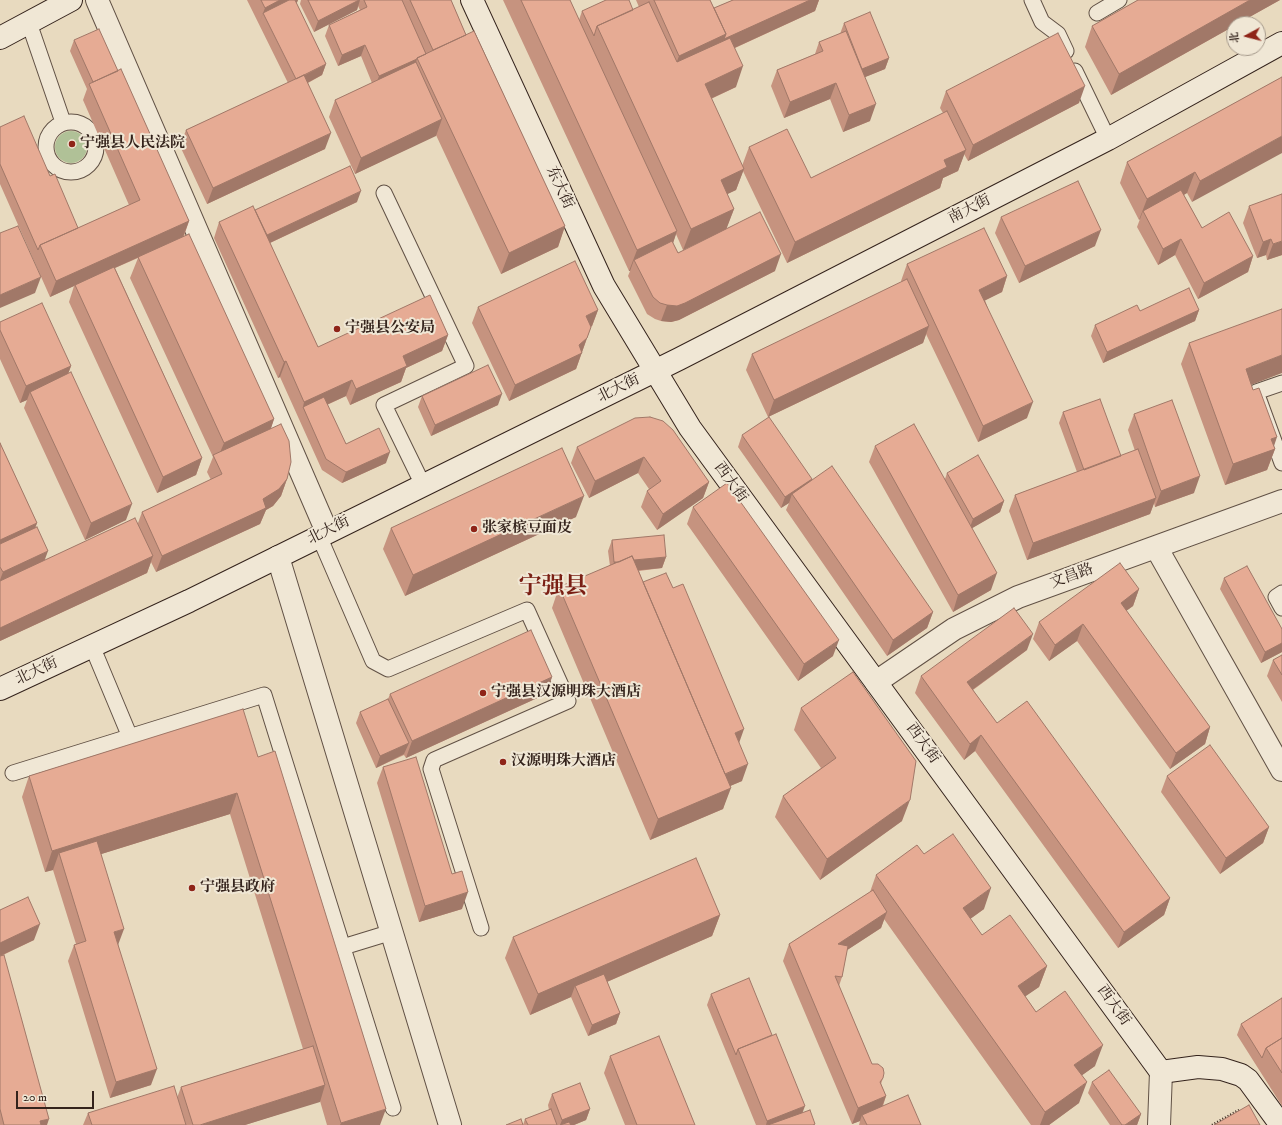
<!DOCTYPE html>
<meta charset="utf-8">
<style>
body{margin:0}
#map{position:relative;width:1282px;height:1125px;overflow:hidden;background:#e8dabf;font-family:"IM FELL DW Pica","Noto Serif SC",serif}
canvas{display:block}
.north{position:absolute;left:1226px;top:16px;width:40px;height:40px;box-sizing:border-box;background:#f0e7d5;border:1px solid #a5998b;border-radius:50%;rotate:263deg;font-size:11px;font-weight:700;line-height:16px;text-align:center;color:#34231c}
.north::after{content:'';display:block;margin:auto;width:14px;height:18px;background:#8f2418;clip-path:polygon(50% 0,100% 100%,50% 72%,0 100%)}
.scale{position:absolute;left:16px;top:1091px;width:78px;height:18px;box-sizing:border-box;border:2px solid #34231c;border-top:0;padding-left:5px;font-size:12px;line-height:14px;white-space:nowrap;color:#34231c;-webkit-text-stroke:3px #f0e7d5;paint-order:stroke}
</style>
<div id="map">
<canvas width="1282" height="1125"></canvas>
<div class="north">北</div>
<div class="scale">20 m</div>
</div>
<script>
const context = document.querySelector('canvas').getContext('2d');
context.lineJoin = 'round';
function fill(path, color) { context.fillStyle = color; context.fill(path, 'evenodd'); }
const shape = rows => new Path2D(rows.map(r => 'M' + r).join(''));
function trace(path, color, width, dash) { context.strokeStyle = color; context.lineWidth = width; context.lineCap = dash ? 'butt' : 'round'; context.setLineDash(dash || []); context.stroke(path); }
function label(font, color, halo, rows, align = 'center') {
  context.font = font + ' "IM FELL DW Pica","Noto Serif SC",serif'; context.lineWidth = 4; context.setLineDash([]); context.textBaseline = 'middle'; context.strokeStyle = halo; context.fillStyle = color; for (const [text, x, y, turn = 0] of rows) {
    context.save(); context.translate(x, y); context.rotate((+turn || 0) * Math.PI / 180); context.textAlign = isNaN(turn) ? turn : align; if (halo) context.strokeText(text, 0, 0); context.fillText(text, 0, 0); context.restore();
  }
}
const green = shape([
 '55 147a16 16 0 1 1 32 0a16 16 0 1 1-32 0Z'
]);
const path = shape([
 [1212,1125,1239,1110]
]);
const lane = shape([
 [1032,0,1042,22,1058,34,1066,51],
 [1097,13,1119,0],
 [29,23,63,122],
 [1075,71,1108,139],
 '46 147a25 25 0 1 1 50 0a25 25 0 1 1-50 0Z',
 [384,193,466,366,384,405,423,485],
 [1282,383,1256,392,1282,463],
 [319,536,373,661,388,669,527,610,568,701,434,760,431,769,481,928],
 [1282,593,1276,597,1282,608],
 [92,646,130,737],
 [13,773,264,695,393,1108],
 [343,947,392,932]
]);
const street = shape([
 [97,0,327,532],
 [1156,547,1282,770],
 [278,557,450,1125],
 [876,682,954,629,1018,597,1282,501],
 [1159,1125,1161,1072]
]);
const secondary = shape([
 [472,0,604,286,690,428,1161,1072,1198,1067,1222,1069,1241,1075,1248,1080,1281,1125],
 [0,38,71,0],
 [0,689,189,601,679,359,1108,139,1282,43]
]);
const wall = shape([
 [247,0,298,0,296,4,326,64,322,75,308,83,325,149,207,204,180,146,186,130,288,83],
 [301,0,451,0,466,35,565,226,558,247,501,274,436,135,355,174,329,117,335,100,372,83,361,56,338,66,325,36,329,25,360,10,358,6,357,10,314,32,300,4],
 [503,0,570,0,579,20,582,11,633,10,639,7,636,0,710,0,714,8,733,0,819,0,815,11,735,48,736,87,711,99,742,166,749,147,811,178,943,113,940,108,946,91,1079,103,968,161,964,154,958,171,943,178,940,188,787,263,743,171,736,190,727,194,734,209,726,229,775,271,679,320,671,322,661,321,655,319,647,314,628,276,630,271,629,271],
 [676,234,683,250,714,236,678,253,673,243],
 [1138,0,1280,0,1237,24,1234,24,1234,26,1111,95,1085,47,1092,26],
 [844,23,889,58,885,69,865,77,870,121,843,132,830,99,784,118,771,86,777,70,815,54,819,42,840,34],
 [74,40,118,71,189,221,184,236,274,419,271,428,287,479,281,496,273,506,266,510,260,524,156,572,151,562,147,573,0,641,0,443,37,523,35,528,44,561,138,523,142,512,211,480,207,472,213,457,130,278,138,258,115,268,202,458,196,475,157,493,69,302,74,286,50,297,0,184,0,127,50,176,78,228,129,205,83,100,87,89,70,51],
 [1282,77,1192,202,1187,193,1184,195,1202,228,1253,256,1248,272,1198,299,1175,255,1158,265,1137,227,1140,219,1139,220,1120,183,1127,162],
 [357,202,270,243,318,347,448,335,442,351,406,368,401,382,350,405,346,396,327,405,346,444,386,463,342,483,322,470,280,377,278,378,214,238,219,222,255,210],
 [1249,206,1282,255,1267,260,1266,255,1257,258,1243,223],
 [1001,217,1095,246,1019,283,995,233],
 [907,264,1007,276,1002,292,985,300,1027,418,978,442,926,334,923,343,768,417,746,370,752,354,902,282,901,281],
 [478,307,598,310,592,326,591,327,576,369,509,401,472,323],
 [1199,310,1195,321,1103,363,1091,336,1095,325,1140,311],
 [0,322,71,366,68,374,126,520,85,540,24,408,27,400,20,403,0,359],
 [1189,343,1251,385,1275,449,1267,470,1225,485,1181,364],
 [422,396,498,405,431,436,418,407],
 [1063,412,1121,456,1135,451,1128,430,1134,414,1194,493,1155,507,1154,503,1150,514,1027,560,1009,511,1015,495,1077,472,1059,423],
 [663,421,709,482,703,498,657,530,641,507,647,491,649,489,638,473,589,498,571,463,577,447],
 [742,435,812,480,933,612,927,628,887,656,786,510,789,503,781,508,738,447],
 [875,446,945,479,947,473,1004,501,1000,512,972,528,991,590,953,612,869,462],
 [693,507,833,656,798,681,687,524],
 [576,517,405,596,383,549,391,528],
 [612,540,666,557,662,568,639,571,643,582,739,744,742,781,730,786,723,809,650,840,552,608,559,587,610,566,608,551],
 [1224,578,1282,629,1282,652,1261,663,1220,589],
 [1139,589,1133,606,1126,611,1210,727,1205,744,1170,769,1077,641,1049,661,1033,639,1039,622],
 [1027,650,973,690,997,723,1170,898,1164,915,1118,948,975,751,964,760,915,693,921,676],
 [1282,655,1282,702,1267,676,1273,660],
 [552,677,546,694,406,758,404,755,376,768,356,723,360,712,388,699,390,694],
 [801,708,902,821,820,880,775,817,783,796,821,768,794,730],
 [258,757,380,1125,327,1125,320,1101,245,1125,83,1125,88,1113,177,1098,181,1087,303,1049,230,814,101,854,118,944,151,1085,110,1098,68,961,74,945,76,944,53,870,45,872,22,797,29,776],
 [383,767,452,874,462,909,419,922,377,783],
 [1167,776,1269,827,1263,843,1220,874,1161,792],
 [924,854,984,909,970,919,982,935,1047,966,1039,987,1025,996,1036,1012,1095,1066,1082,1075,1079,1103,1049,1125,1031,1125,884,919,881,928,847,950,842,977,839,986,872,1064,883,1078,881,1084,886,1096,883,1106,867,1125,859,1125,860,1121,852,1124,783,961,789,944,870,892,876,875],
 [0,910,34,940,1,956,47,1125,0,1125],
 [720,915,712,936,607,982,620,1013,616,1024,588,1036,571,997,530,1015,505,958,513,937],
 [711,994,803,1113,815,1124,815,1125,756,1125,707,1005],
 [1282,998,1282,1106,1237,1035,1241,1024],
 [610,1056,695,1125,625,1125,604,1073],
 [1092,1082,1141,1114,1137,1125,1110,1125,1088,1093],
 [552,1094,590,1109,586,1120,574,1125,523,1125,525,1119,549,1110,548,1105]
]);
const shadedWall = shape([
 [280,0,298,0,296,5,263,13,259,24,265,8],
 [359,0,360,0,357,10,314,32,318,21],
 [810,0,819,0,815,11,671,77,679,56,726,34],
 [1250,0,1280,0,1237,24,1234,24,1234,26,1111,95,1119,74],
 [365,45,361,56,338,66,342,55],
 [889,58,885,69,858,80,862,69],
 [417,59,413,70,375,87,379,76],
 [326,64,322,75,292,91,296,80],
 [743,66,736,87,697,105,705,84],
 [836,83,830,99,784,118,790,102],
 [1085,86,1079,103,968,161,973,145],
 [876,104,870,121,843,132,849,115],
 [442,119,436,136,355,174,361,158],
 [331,133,325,149,207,204,213,188],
 [1282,136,1282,153,1192,202,1200,181],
 [966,150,958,171,943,178,940,188,787,263,795,242,944,160],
 [744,169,736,190,713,201,721,180],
 [1195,172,1187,193,1146,216,1143,211,1140,219,1139,220,1147,199],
 [361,191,357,202,259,248,263,237],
 [734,209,726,230,683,250,691,229],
 [189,221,183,237,75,286,75,285,74,286,50,297,56,281],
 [565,226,558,247,501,274,509,253],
 [1101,230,1095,246,1019,283,1025,266],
 [677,231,670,252,634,260,630,271,629,271,637,250],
 [1181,239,1175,255,1158,265,1163,249],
 [1271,239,1266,255,1257,258,1263,242],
 [1282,241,1282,255,1267,260,1273,244],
 [781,254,775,271,679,320,671,322,661,321,667,305],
 [1253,256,1248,272,1198,299,1204,283],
 [1007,276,1002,292,974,306,979,290],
 [41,277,35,293,0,308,0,295],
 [598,310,592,326,580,332,586,316],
 [1199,310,1195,321,1103,363,1107,352],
 [929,326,923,343,768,417,774,400],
 [448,335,442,351,406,368,401,382,350,405,356,389,403,356],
 [587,338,576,369,509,401,515,385,579,345],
 [1282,355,1282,373,1238,390,1246,369],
 [286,361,280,377,278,378,284,362],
 [71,366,65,382,30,392,27,400,20,403,26,386],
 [352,380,346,396,306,414,303,407,304,402],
 [502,394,498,405,431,436,435,425],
 [1033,402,1027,418,978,442,983,426],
 [274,419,267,440,216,462,224,443],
 [1277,437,1273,449,1275,449,1267,470,1225,485,1233,464,1271,439],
 [390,452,386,463,342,483,346,472],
 [644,457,638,473,589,498,595,481],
 [202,458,196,475,157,493,163,477],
 [1200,476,1194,493,1155,507,1161,491],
 [287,479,281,496,273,506,266,510,260,524,156,572,162,556],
 [812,479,808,490,792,494,789,503,781,508,785,497],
 [709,482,703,498,657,530,663,514],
 [584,496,576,517,405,596,413,575],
 [1156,498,1150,514,1027,560,1033,543],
 [1004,501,1000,512,969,530,973,519],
 [132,504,126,520,85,540,91,523],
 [37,523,31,539,0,553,0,540],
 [48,551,44,562,0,583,0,580,3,572],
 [153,556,147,573,0,641,0,628],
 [666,557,662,568,610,573,614,562],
 [997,573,991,590,953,612,958,595],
 [1139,589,1133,606,1115,619,1121,603],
 [933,612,927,628,887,656,893,640],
 [1083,624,1077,641,1049,661,1055,645],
 [1033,634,1027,650,961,698,967,682],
 [839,640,833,656,798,681,804,664],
 [1282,643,1282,652,1261,663,1265,652],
 [552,677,546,694,406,758,412,741],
 [1210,727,1205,744,1170,769,1176,753],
 [744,729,738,746,735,733],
 [981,735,975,751,964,760,970,744],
 [409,743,404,754,376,768,380,756],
 [748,764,742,781,716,792,722,776],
 [731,788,723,809,650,840,658,819],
 [237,793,230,814,63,866,59,853,53,870,45,872,52,851],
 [910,800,902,821,820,880,827,859],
 [1269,827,1263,843,1220,874,1226,858],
 [991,888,984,909,955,930,963,908],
 [468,892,462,909,419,922,425,906],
 [1170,898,1164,915,1118,948,1124,932],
 [887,912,881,928,832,960,838,944],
 [720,915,712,936,579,994,575,986,571,997,530,1015,538,994],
 [40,924,34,940,0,956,0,943],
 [124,929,118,945,114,932],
 [1047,966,1039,987,1010,1007,1018,986],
 [620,1013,616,1024,588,1036,592,1025],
 [1103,1045,1095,1066,1067,1086,1074,1065],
 [157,1069,151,1085,110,1098,116,1082],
 [1087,1082,1079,1103,1049,1125,1040,1125,1045,1112],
 [325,1085,320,1102,245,1125,200,1125],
 [886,1096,880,1112,862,1115,860,1121,852,1124,858,1108],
 [805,1106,799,1122,766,1125,767,1121],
 [386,1109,380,1125,340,1125,341,1123],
 [590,1109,586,1120,574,1125,560,1125,562,1120],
 [1141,1114,1137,1125,1125,1125],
 [49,1119,47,1125,39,1125,40,1121]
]);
const building = shape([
 [261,0,280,0,265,8,261,0],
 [289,0,295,0,326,64,296,79,263,13,289,0],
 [308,0,359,0,318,21,308,0],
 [364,0,402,0,426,54,417,58,417,59,379,76,365,45,342,55,329,25,367,7,364,0],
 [410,0,451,0,466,35,433,50,410,0],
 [521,0,570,0,677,231,637,250,521,0],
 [606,0,629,0,633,10,597,26,594,36,582,11,606,0],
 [654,0,710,0,726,34,679,56,654,0],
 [733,0,810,0,724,39,726,34,714,8,733,0],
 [1138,0,1250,0,1119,74,1092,26,1138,0],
 [649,2,677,62,730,38,743,66,705,84,744,169,721,180,734,209,691,229,597,26,649,2],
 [870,12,889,58,862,69,844,23,870,12],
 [99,29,118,71,93,82,74,40,99,29],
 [474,31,565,226,509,253,417,58,474,31],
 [846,31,876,104,849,115,836,83,790,102,777,70,823,51,819,42,846,31],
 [1058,33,1085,86,973,145,946,91,1058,33],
 [416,62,442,119,361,158,335,100,416,62],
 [121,69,189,221,56,281,40,245,140,200,89,84,121,69],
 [304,75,331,133,213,188,186,130,304,75],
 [1282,77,1282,136,1200,181,1195,172,1147,199,1127,162,1282,77],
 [947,111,966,150,944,160,947,167,795,242,749,147,787,129,811,178,947,111],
 [24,116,50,176,55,174,78,228,40,245,38,250,0,164,0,127,24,116],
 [350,166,361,191,267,235,255,210,350,166],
 [1078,181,1101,230,1025,266,1001,217,1078,181],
 [1181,190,1202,228,1229,212,1253,256,1204,283,1181,239,1163,249,1143,211,1181,190],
 [1282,194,1282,241,1273,244,1271,239,1263,242,1249,206,1282,194],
 [253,206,318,347,430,295,448,335,403,356,407,366,356,389,352,380,304,402,286,361,284,362,219,222,253,206],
 [760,212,781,254,685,303,677,306,667,305,660,303,653,297,634,260,672,241,678,253,760,212],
 [18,226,41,277,0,295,0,233,18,226],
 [984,228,1007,276,979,290,1033,402,983,426,907,264,984,228],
 [189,234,274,419,224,443,138,257,189,234],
 [575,261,598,310,586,316,591,327,587,338,579,345,582,353,515,385,478,307,575,261],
 [114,267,202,458,163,477,75,285,114,267],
 [907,279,929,326,774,400,752,354,907,279],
 [1189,288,1199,310,1107,352,1095,325,1137,305,1140,311,1189,288],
 [42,303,71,366,26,386,0,330,0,322,42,303],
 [1282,309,1282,355,1246,369,1253,390,1259,388,1277,437,1271,439,1275,449,1233,464,1189,343,1282,309],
 [488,365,502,394,435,425,422,396,488,365],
 [71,372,132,504,91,523,30,392,71,372],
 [324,397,346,444,379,428,390,452,346,472,326,459,303,407,324,397],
 [1100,399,1121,456,1084,470,1063,412,1100,399],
 [1172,400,1200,476,1161,491,1134,414,1172,400],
 [650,417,663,421,673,430,709,482,663,514,647,491,661,481,644,457,595,481,577,447,635,418,650,417],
 [769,417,812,479,785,497,742,435,769,417],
 [281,424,289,441,291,462,287,479,279,489,263,499,266,508,162,556,142,512,222,474,213,455,281,424],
 [914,424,997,573,958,595,875,446,914,424],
 [0,443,37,523,0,540,0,443],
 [562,448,584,496,413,575,391,528,562,448],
 [1138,449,1156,498,1033,543,1015,495,1138,449],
 [978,455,1004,501,973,519,947,473,978,455],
 [832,466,933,612,893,640,792,494,832,466],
 [727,483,839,640,804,664,693,507,727,483],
 [135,518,153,556,0,628,0,581,135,518],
 [37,527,48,551,3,572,0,567,0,544,37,527],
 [664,535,666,557,634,560,632,556,619,562,614,562,612,540,664,535],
 [632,556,731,788,658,819,559,587,632,556],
 [1120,563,1139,589,1121,603,1210,727,1176,753,1083,624,1055,645,1039,622,1120,563],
 [1247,566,1282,629,1282,643,1265,652,1224,578,1247,566],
 [666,573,673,588,683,584,744,729,735,733,748,764,725,774,643,582,666,573],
 [1014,608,1033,634,967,682,997,723,1027,701,1170,898,1124,932,981,735,970,744,921,676,1014,608],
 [531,630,552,677,412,741,390,694,531,630],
 [1282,655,1282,675,1273,660,1282,655],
 [853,672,916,761,910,800,827,859,783,796,836,758,801,708,853,672],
 [388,699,409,743,380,756,360,712,388,699],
 [243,709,258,757,275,751,386,1109,341,1123,237,793,52,851,29,776,243,709],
 [1210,745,1269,827,1226,858,1167,776,1210,745],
 [416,757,452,874,462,871,468,892,425,906,383,767,416,757],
 [953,834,991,888,963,908,982,935,1010,915,1047,966,1018,986,1036,1012,1065,991,1103,1045,1074,1065,1087,1082,1045,1112,876,875,917,845,924,854,953,834],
 [97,841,124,929,114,932,157,1069,116,1082,74,945,86,941,59,853,97,841],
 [696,858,720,915,538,994,513,937,696,858],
 [873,890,887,912,838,944,848,946,842,977,835,976,872,1064,878,1064,883,1068,884,1073,883,1078,880,1082,886,1096,858,1108,789,944,873,890],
 [28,897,40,924,0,943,0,910,28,897],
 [4,955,49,1119,40,1121,41,1125,4,1125,0,1109,0,956,4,955],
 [604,974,620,1013,592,1025,575,986,604,974],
 [749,978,772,1035,738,1049,736,1055,711,994,749,978],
 [1282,998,1282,1038,1266,1048,1262,1058,1241,1024,1282,998],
 [776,1034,805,1106,767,1121,738,1049,776,1034],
 [659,1036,695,1125,637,1125,610,1056,659,1036],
 [1282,1038,1282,1073,1266,1048,1282,1038],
 [313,1046,325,1085,200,1125,193,1125,181,1087,313,1046],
 [1109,1070,1141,1114,1125,1125,1122,1125,1092,1082,1109,1070],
 [580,1083,590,1109,562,1120,552,1094,580,1083],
 [174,1086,186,1125,92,1125,88,1113,174,1086],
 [908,1095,921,1125,867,1125,862,1115,908,1095],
 [1249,1105,1260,1125,1214,1125,1249,1105],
 [551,1109,557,1125,528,1125,525,1119,551,1109],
 [810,1110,815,1124,813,1125,768,1125,810,1110],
 [521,1119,523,1125,506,1125,521,1119],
 [569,1122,571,1125,560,1125,569,1122]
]);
const markers = [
 [72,144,4,"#8f2418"],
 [337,329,4,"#8f2418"],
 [474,529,4,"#8f2418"],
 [483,693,4,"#8f2418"],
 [503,762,4,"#8f2418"],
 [192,888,4,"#8f2418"]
];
const poiNames = [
 ["宁强县人民法院",80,144],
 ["宁强县公安局",345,329],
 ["张家槟豆面皮",482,529],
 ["宁强县汉源明珠大酒店",491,693],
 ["汉源明珠大酒店",511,762],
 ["宁强县政府",200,888]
];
const streetNames = [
 ["东大街",559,188,65],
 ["南大街",970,210,-27],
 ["北大街",619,389,-26],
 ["西大街",730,483,54],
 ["北大街",329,531,-26],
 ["文昌路",1072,577,-20],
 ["北大街",37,672,-25],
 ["西大街",922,744,54],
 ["西大街",1113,1006,54]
];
const townNames = [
 ["宁强县",553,588]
];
fill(green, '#b0c197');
trace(lane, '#615145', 17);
trace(street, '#615145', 24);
trace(secondary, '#34231c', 24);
trace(path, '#34231c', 2.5, [1, 2]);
trace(lane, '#f0e7d5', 15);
trace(street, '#f0e7d5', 22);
trace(secondary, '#f0e7d5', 22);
fill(wall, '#c6937f');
fill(shadedWall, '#a17868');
fill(building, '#e6ab94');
trace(building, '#a17868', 1);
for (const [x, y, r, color] of markers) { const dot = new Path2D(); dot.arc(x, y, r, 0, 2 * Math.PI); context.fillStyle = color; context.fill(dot); trace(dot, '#f0e7d5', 1.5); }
label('bold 15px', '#34231c', '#f0e7d5', poiNames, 'left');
label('15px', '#34231c', '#f0e7d5', streetNames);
label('bold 23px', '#7a1f14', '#f0e7d5', townNames);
</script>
